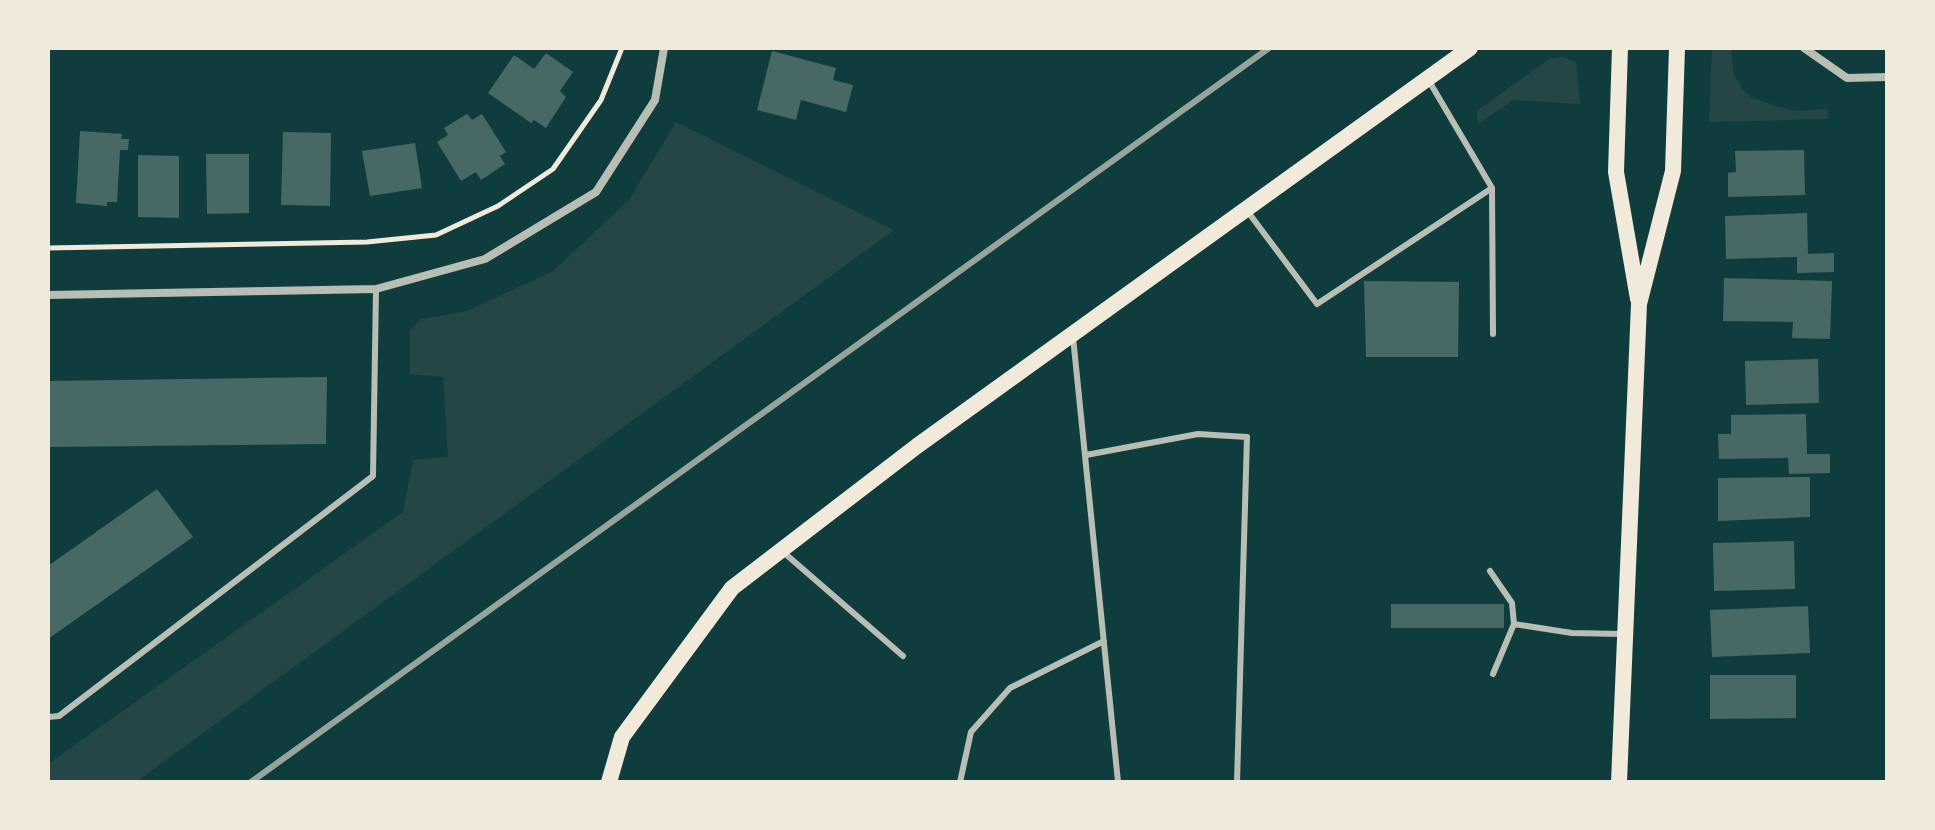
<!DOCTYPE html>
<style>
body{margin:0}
#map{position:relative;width:1935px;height:830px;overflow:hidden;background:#0f3d3e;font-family:Signika,sans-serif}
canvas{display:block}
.frame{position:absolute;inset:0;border:50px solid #f1e9da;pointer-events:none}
</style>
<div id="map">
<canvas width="1935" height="830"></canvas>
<div class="frame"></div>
</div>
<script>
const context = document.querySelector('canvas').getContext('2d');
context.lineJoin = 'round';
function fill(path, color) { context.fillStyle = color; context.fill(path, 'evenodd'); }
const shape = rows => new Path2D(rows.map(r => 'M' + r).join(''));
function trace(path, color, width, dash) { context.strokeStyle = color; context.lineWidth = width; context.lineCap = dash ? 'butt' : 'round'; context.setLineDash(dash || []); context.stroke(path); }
const green = shape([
 [1712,48,1731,48,1733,73,1743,90,1752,98,1793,111,1827,109,1828,119,1709,122],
 [1563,57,1576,62,1580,104,1513,100,1478,124,1477,111,1549,59],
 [676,122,894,230,136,782,48,782,48,764,403,512,413,460,448,457,443,377,410,374,410,330,421,319,467,311,553,271,629,200]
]);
const building = shape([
 [772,51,836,68,833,80,853,85,846,112,801,100,796,120,757,110],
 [546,53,573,72,560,91,566,97,546,128,534,120,531,123,488,93,514,55,534,69],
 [467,114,472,120,482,114,506,152,500,156,505,164,481,180,476,172,461,181,437,142,448,135,444,128],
 [80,131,122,134,121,139,129,139,128,150,120,150,117,202,107,202,107,206,76,203],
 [283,132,331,133,330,206,281,205],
 [415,143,422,188,370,196,362,151],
 [1804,150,1805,195,1728,197,1728,173,1736,172,1735,151],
 [206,154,249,154,249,213,207,214],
 [138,155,179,156,179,218,138,217],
 [1807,213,1808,254,1834,253,1834,272,1797,273,1797,257,1726,259,1725,216],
 [1724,278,1832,281,1830,339,1792,338,1793,322,1723,321],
 [1364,281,1459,282,1458,357,1366,357],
 [1818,359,1819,403,1746,405,1745,361],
 [327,377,326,444,48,447,48,381],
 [1806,414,1807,454,1830,454,1830,473,1789,474,1788,458,1719,459,1718,434,1731,434,1731,415],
 [1810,477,1810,517,1718,521,1718,478],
 [157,489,193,537,48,639,48,566],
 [1794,541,1795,589,1714,591,1713,543],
 [1391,604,1504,604,1504,628,1391,628],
 [1808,606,1810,653,1712,657,1710,610],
 [1710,675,1796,675,1796,718,1710,719]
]);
const path = shape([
 [48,248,367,242,436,235,498,206,553,169,601,100,622,48]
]);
const service = shape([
 [1492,188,1493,334],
 [1248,212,1317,304,1492,188,1429,81],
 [1073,337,1118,782],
 [1086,455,1198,434,1247,437,1237,782],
 [782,551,903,656],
 [1490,571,1512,603,1514,624,1493,674],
 [1514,624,1572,633,1622,634],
 [48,717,59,716,373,476,376,289],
 [960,782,971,732,1010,688,1104,641]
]);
const minor = shape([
 [1804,48,1847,78,1887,77],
 [48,295,376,289,485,259,596,192,655,100,664,48]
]);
const secondary = shape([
 [1620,48,1616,172,1638,299],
 [609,782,622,737,732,588,917,446,1470,48],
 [1619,782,1639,304,1673,171,1677,48]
]);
const rail = shape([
 [251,782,1269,48]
]);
fill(green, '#244646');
fill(building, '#486865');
trace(path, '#f1e9da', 5);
trace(service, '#b8beb3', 6);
trace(minor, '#b8beb3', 8);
trace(secondary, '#f1e9da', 16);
trace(rail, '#97a49c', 6);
</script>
